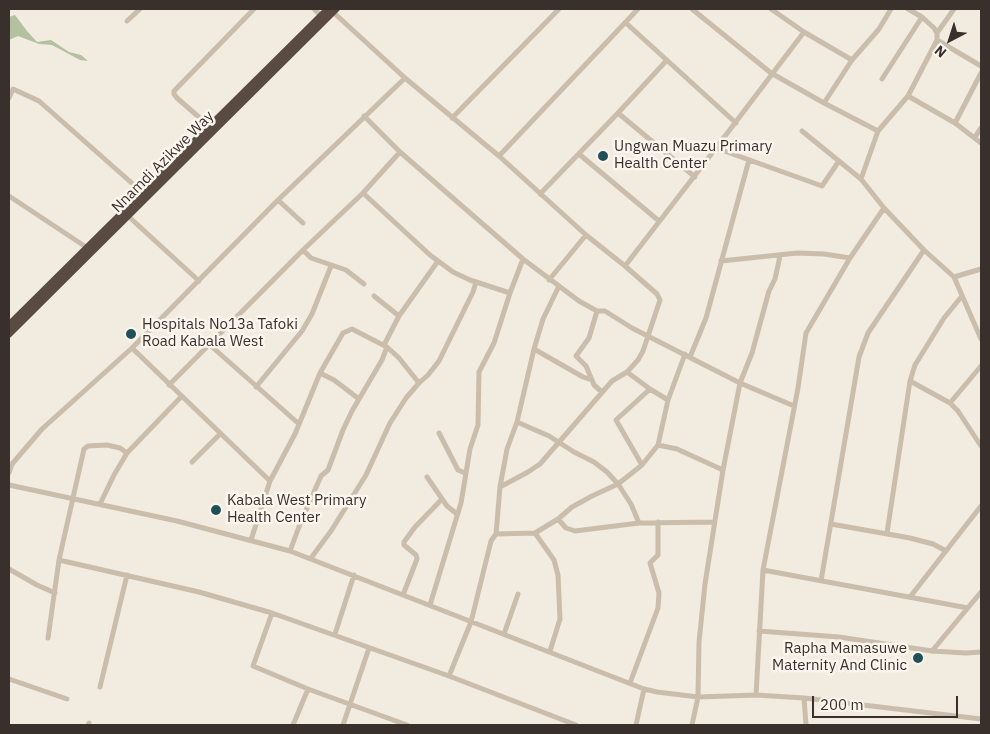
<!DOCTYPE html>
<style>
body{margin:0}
#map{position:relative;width:990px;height:734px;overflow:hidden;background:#f2ebe0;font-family:"IBM Plex Sans",sans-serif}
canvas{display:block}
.frame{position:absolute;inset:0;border:10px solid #39302b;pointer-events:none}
.north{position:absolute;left:925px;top:15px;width:50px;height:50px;-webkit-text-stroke:4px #faf5ed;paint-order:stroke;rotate:220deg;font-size:14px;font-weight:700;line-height:20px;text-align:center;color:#39302b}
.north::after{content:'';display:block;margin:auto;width:18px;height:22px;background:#39302b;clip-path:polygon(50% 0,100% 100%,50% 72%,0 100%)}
.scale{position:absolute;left:812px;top:696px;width:146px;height:22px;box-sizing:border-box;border:2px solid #39302b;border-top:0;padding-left:6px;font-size:15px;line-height:18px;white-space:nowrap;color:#39302b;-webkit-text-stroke:4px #faf5ed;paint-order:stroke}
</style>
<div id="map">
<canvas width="990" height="734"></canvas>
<div class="frame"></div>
<div class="north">N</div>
<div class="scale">200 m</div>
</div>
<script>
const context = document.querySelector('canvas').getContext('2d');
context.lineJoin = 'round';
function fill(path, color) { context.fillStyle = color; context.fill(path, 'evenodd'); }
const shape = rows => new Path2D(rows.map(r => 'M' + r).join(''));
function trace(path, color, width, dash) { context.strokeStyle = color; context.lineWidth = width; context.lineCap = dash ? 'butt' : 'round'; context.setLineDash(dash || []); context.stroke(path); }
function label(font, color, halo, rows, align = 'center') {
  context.font = font + ' "IBM Plex Sans",sans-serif'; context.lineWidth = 5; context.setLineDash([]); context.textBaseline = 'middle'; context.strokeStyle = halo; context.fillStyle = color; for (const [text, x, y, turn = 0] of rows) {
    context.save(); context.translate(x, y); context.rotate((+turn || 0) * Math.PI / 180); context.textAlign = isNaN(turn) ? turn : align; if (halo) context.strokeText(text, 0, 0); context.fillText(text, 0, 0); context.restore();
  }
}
const green = shape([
 [15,15,27,31,37,42,51,40,69,52,81,55,88,61,80,60,52,45,39,44,18,36,9,40,9,17]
]);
const minor = shape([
 [314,9,321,16],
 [692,9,771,73,824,103,878,131],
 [771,9,804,32,852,60],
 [908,9,922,17,934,28,937,33],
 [333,12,405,78,499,156,586,235,625,266,657,294,660,300,643,351,638,360,627,372,612,381,540,464,528,472,500,487],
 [127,21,140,9],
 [626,23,736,123],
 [937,40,981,66],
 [882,79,922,17],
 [908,96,955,123,981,143],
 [9,98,13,89,39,101,143,193],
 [824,103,852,60,879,29,891,9],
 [618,113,695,177],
 [364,116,400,152,523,259,579,301,597,311,605,311,632,328,740,383,794,406],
 [452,118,559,9],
 [955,123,981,73],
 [209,126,177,98,174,94,174,91,254,9],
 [802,131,861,179,884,208,924,250,954,277,981,339],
 [975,137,981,128],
 [716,148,822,186,839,161],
 [579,154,659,221],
 [499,156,638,9],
 [861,179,878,131,908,96,937,40,937,33,954,9],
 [363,193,430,255,453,272,470,280,510,293],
 [540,194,618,113,667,60],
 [9,196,86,247],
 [278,200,303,223],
 [128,216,199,281],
 [303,250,311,258,346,270,364,284],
 [721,261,797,253,824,254,850,258],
 [625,266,716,148,804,32],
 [954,277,981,269],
 [549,280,586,235],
 [374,296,399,316],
 [210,345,299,424],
 [384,345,399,316,438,261],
 [132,348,270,481],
 [534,349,583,377,592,380,594,385,602,392],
 [690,357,706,318,749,160],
 [627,372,650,389,668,400],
 [320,373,334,380,359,399],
 [592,380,586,366,576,356,589,338,597,311],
 [910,381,950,403,958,411,981,446],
 [169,385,303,250,363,193,400,152],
 [256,387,302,331,312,314,331,266],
 [950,403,981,366],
 [517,422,549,436,574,452,594,462,607,472,618,484,631,504,639,523],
 [439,433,458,470,465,473],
 [658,445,677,449,723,470],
 [192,462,220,434],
 [642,465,616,420,650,389],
 [9,473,12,464,42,429,132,348,278,200,405,78],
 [427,477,447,506,457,514],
 [9,485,177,521,290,551,644,689,657,692,698,697,756,695,804,698,981,719],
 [100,504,114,475,127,453,181,397],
 [558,519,566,528,575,531,639,523,714,522],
 [831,524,910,538,933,544,946,551],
 [535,533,554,560,558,575,560,619,550,651],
 [887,533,910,381,915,365,944,318,962,296],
 [496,534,535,533,558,519,572,507,592,496,618,484,642,465,658,445,668,400,685,354],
 [251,540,270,481,295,434,320,373,343,333,352,329,387,347,399,358,419,383],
 [290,551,300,524,321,476,328,470,343,430,352,411,382,360,387,347],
 [311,558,331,531,366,475,390,423,406,398,419,383,428,375,439,361,473,292,476,282],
 [59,560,199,592,272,613,449,676,576,725],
 [9,569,37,585,55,593],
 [763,570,968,608],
 [821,581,859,357,868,333,924,250],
 [403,595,417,559,416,555,404,545,404,542,415,527,442,499],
 [910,597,981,506],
 [430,605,461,503,470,449,478,425,479,372,494,343,510,293,523,259],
 [272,613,253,666,308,689,407,725],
 [759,631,839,637,932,651,966,653,981,652],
 [335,634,354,575],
 [504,634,518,594],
 [48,638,59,560,84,449,88,446,107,445,120,448,127,453],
 [932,651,981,592],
 [449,676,471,622,491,541,496,534,500,487,507,449,517,422,534,349,543,319,559,286],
 [9,679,67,699],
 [630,683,658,608,659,593,650,563,658,555,658,522],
 [100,687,127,575],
 [756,695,763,570,798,388,806,333,850,258,884,208],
 [804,698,806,725],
 [88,725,89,723],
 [293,725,308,689],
 [343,725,369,648],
 [636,725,644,689],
 [692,725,698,697,699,642,705,584,723,470,740,383,752,353,769,291,775,279,780,256]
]);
const highway = shape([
 [9,325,328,9],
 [9,334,336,9]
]);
const markers = [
 [603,156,6,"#225059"],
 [131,334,6,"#225059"],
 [216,510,6,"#225059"],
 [918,658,6,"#225059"]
];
const poiNames = [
 ["Ungwan Muazu Primary",614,147],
 ["Health Center",614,164],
 ["Hospitals No13a Tafoki",142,325],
 ["Road Kabala West",142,342],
 ["Kabala West Primary",227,501],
 ["Health Center",227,518],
 ["Rapha Mamasuwe",907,649,"right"],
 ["Maternity And Clinic",907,666,"right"]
];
const streetNames = [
 ["Nnamdi Azikwe Way",163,162,-45]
];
fill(green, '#b3c1a0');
trace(minor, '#cabdac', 5);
trace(highway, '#594b42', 7);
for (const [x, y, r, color] of markers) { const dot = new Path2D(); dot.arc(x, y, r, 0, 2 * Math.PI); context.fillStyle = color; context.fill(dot); trace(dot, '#faf5ed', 2); }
label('15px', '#39302b', '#faf5ed', poiNames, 'left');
label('15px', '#39302b', '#faf5ed', streetNames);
</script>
